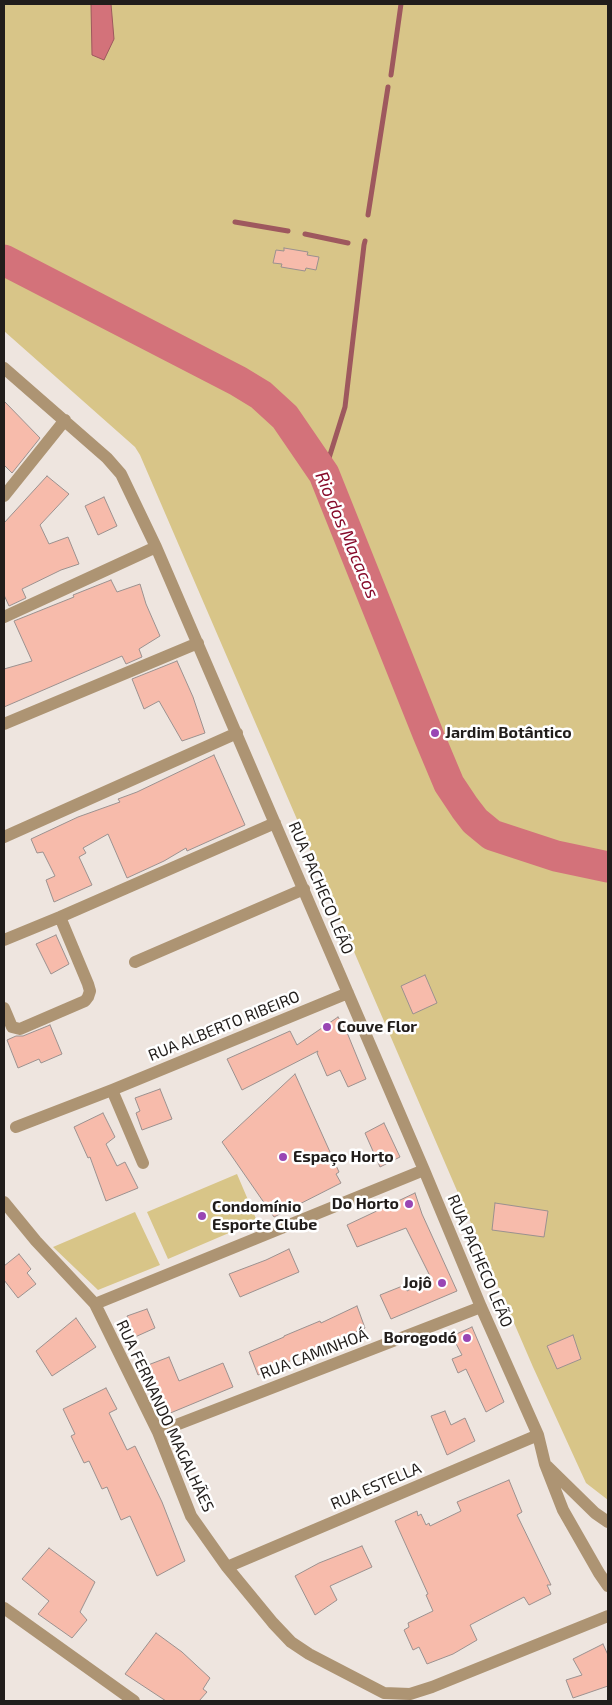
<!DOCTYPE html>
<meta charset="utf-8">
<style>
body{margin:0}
#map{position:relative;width:612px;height:1705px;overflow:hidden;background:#eee5df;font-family:"Exo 2",sans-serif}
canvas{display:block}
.frame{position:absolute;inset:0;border:5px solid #211d1b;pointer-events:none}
</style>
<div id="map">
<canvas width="612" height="1705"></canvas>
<div class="frame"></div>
</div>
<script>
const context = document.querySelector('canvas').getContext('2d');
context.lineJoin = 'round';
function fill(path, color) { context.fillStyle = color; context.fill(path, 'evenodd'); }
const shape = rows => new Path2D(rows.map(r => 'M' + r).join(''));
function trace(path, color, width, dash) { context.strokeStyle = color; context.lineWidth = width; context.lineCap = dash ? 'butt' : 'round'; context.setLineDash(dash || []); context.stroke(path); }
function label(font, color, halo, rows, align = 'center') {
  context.font = font + ' "Exo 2",sans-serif'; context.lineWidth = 5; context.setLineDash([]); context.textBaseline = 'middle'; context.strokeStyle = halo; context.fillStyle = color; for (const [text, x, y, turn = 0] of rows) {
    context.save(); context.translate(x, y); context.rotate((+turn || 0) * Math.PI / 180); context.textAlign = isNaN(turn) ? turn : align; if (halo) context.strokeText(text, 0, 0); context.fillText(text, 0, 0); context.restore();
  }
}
const green = shape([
 [4,4,608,4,608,1500,586,1483,533,1367,140,455,135,447,4,331],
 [237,1174,257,1221,168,1259,147,1212],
 [135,1212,160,1265,98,1290,53,1247]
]);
const water = shape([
 [91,4,111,4,114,39,104,60,92,55,91,4]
]);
const stream = shape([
 [391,75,401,4],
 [368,215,388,87],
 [235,222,288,231],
 [305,234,348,243],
 [324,474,345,407,364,245,365,241]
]);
const river = shape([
 [4,260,238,381,261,395,285,417,324,474,428,734,449,784,465,808,475,821,492,835,556,856,608,867]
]);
const building = shape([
 [284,248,308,252,307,255,319,257,316,270,306,268,305,271,281,267,282,264,273,263,276,250,284,251,284,248],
 [4,401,40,438,12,473,4,465,4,401],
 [47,476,69,494,40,525,49,544,68,537,79,564,61,570,22,589,26,598,9,606,4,595,4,523,47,476],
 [104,497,117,526,98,535,85,506,104,497],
 [111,580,117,592,140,584,146,604,160,636,139,649,142,657,126,664,122,656,4,707,4,669,32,661,14,621,74,597,73,595,111,580],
 [177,661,193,697,205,733,182,741,159,701,144,709,132,679,177,661],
 [214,755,245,825,187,851,186,848,164,861,127,878,108,834,83,848,86,853,79,857,92,885,54,902,46,880,55,876,43,852,37,853,31,839,78,817,120,802,118,799,137,792,214,755],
 [56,935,69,964,51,974,36,944,56,935],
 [425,975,437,1003,413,1014,401,986,425,975],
 [338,1017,346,1030,366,1079,348,1087,340,1070,327,1076,317,1053,318,1051,242,1090,227,1059,290,1031,297,1045,338,1017],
 [50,1025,62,1054,41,1063,39,1059,18,1068,7,1040,16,1036,23,1036,50,1025],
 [295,1074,339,1172,336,1174,341,1183,274,1217,222,1142,295,1074],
 [160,1089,172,1119,142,1130,136,1113,140,1111,135,1098,160,1089],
 [103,1113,115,1137,106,1144,117,1166,125,1162,138,1188,106,1201,90,1157,88,1158,74,1127,103,1113],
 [384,1123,400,1157,380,1167,365,1133,384,1123],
 [415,1193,422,1214,457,1291,391,1319,380,1295,405,1285,407,1291,431,1278,406,1228,357,1247,347,1225,415,1193],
 [495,1203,548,1211,544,1237,492,1230,495,1203],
 [289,1249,299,1272,240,1297,229,1274,266,1260,289,1249],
 [19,1254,31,1269,27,1273,36,1284,18,1298,4,1280,4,1266,19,1254],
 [357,1306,365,1328,258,1375,249,1352,284,1337,284,1336,320,1321,321,1323,357,1306],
 [147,1309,155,1328,135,1337,127,1316,147,1309],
 [76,1318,96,1347,52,1376,36,1351,76,1318],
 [472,1327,504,1402,486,1412,466,1369,458,1373,452,1359,462,1355,452,1336,472,1327],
 [573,1335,581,1359,557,1369,547,1346,573,1335],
 [169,1357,179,1381,223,1363,233,1387,168,1414,148,1365,169,1357],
 [106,1388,117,1409,109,1413,127,1450,135,1446,162,1502,185,1561,157,1576,130,1516,121,1520,107,1487,102,1489,89,1461,84,1463,71,1436,75,1434,63,1409,106,1388],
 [445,1411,451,1425,465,1418,475,1441,447,1455,431,1416,445,1411],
 [509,1480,522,1512,517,1515,551,1585,547,1585,551,1594,529,1605,524,1597,470,1625,477,1640,453,1654,427,1664,419,1647,413,1650,404,1630,409,1627,408,1623,433,1611,426,1595,428,1594,395,1521,417,1511,418,1516,421,1514,426,1525,429,1523,430,1526,461,1511,457,1502,509,1480],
 [362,1546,372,1567,330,1586,337,1600,315,1615,295,1576,319,1563,362,1546],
 [49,1548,95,1582,80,1612,87,1620,72,1638,38,1614,49,1601,22,1579,49,1548],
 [156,1633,182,1652,210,1678,203,1689,207,1692,199,1701,166,1701,125,1674,156,1633],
 [603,1644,608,1655,608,1686,573,1698,566,1680,582,1675,573,1659,603,1644]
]);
const minor = shape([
 [4,368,107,458,121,474,156,547,424,1170,481,1307,538,1435,545,1464,563,1510,599,1573,608,1586],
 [4,496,65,420],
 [4,617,156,547],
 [4,724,198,643],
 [4,837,237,733],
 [4,940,60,917,275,823],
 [135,962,304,889],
 [4,1008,12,1027,20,1029,85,1001,88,997,90,991,88,984,60,917],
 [112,1090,143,1163],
 [16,1127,112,1090,348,993],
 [4,1202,36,1241,95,1304,158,1432,191,1516,227,1567,273,1623,291,1642,309,1654,384,1693,410,1694,432,1687,608,1616],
 [95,1304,424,1170],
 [158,1432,481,1307],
 [547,1466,595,1513,608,1522],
 [227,1567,538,1435],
 [4,1608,134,1701]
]);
const markers = [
 [435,733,5,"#9946b4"],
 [327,1027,5,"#9946b4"],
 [283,1157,5,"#9946b4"],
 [409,1204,5,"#9946b4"],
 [202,1216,5,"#9946b4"],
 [442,1283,5,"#9946b4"],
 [467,1338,5,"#9946b4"]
];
const poiNames = [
 ["Jardim Botântico",445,733],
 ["Couve Flor",337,1027],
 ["Espaço Horto",293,1157],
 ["Do Horto",399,1204,"right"],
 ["Condomínio",212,1207],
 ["Esporte Clube",212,1225],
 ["Jojô",432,1283,"right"],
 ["Borogodó",457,1338,"right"]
];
const streetNames = [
 ["RUA PACHECO LEÃO",321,888,67],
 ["RUA ALBERTO RIBEIRO",224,1026,-22],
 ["RUA PACHECO LEÃO",480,1261,67],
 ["RUA CAMINHOÁ",314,1354,-21],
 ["RUA FERNANDO MAGALHÃES",165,1416,65],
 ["RUA ESTELLA",376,1486,-23]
];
const waterNames = [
 ["Rio dos Macacos",347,535,67]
];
fill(green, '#d8c588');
fill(water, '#d3727a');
trace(water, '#9e585e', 1);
trace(stream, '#9e585e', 5);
trace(river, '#d3727a', 31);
fill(building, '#f7bbab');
trace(building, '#9b918f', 1);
trace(minor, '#ad9473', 12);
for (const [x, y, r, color] of markers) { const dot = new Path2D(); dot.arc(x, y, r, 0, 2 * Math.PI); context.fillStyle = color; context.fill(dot); trace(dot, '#fff', 2); }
label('bold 16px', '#211d1b', '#fff', poiNames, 'left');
label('16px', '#211d1b', '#fff', streetNames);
label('italic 18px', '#870b2b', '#fff', waterNames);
</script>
